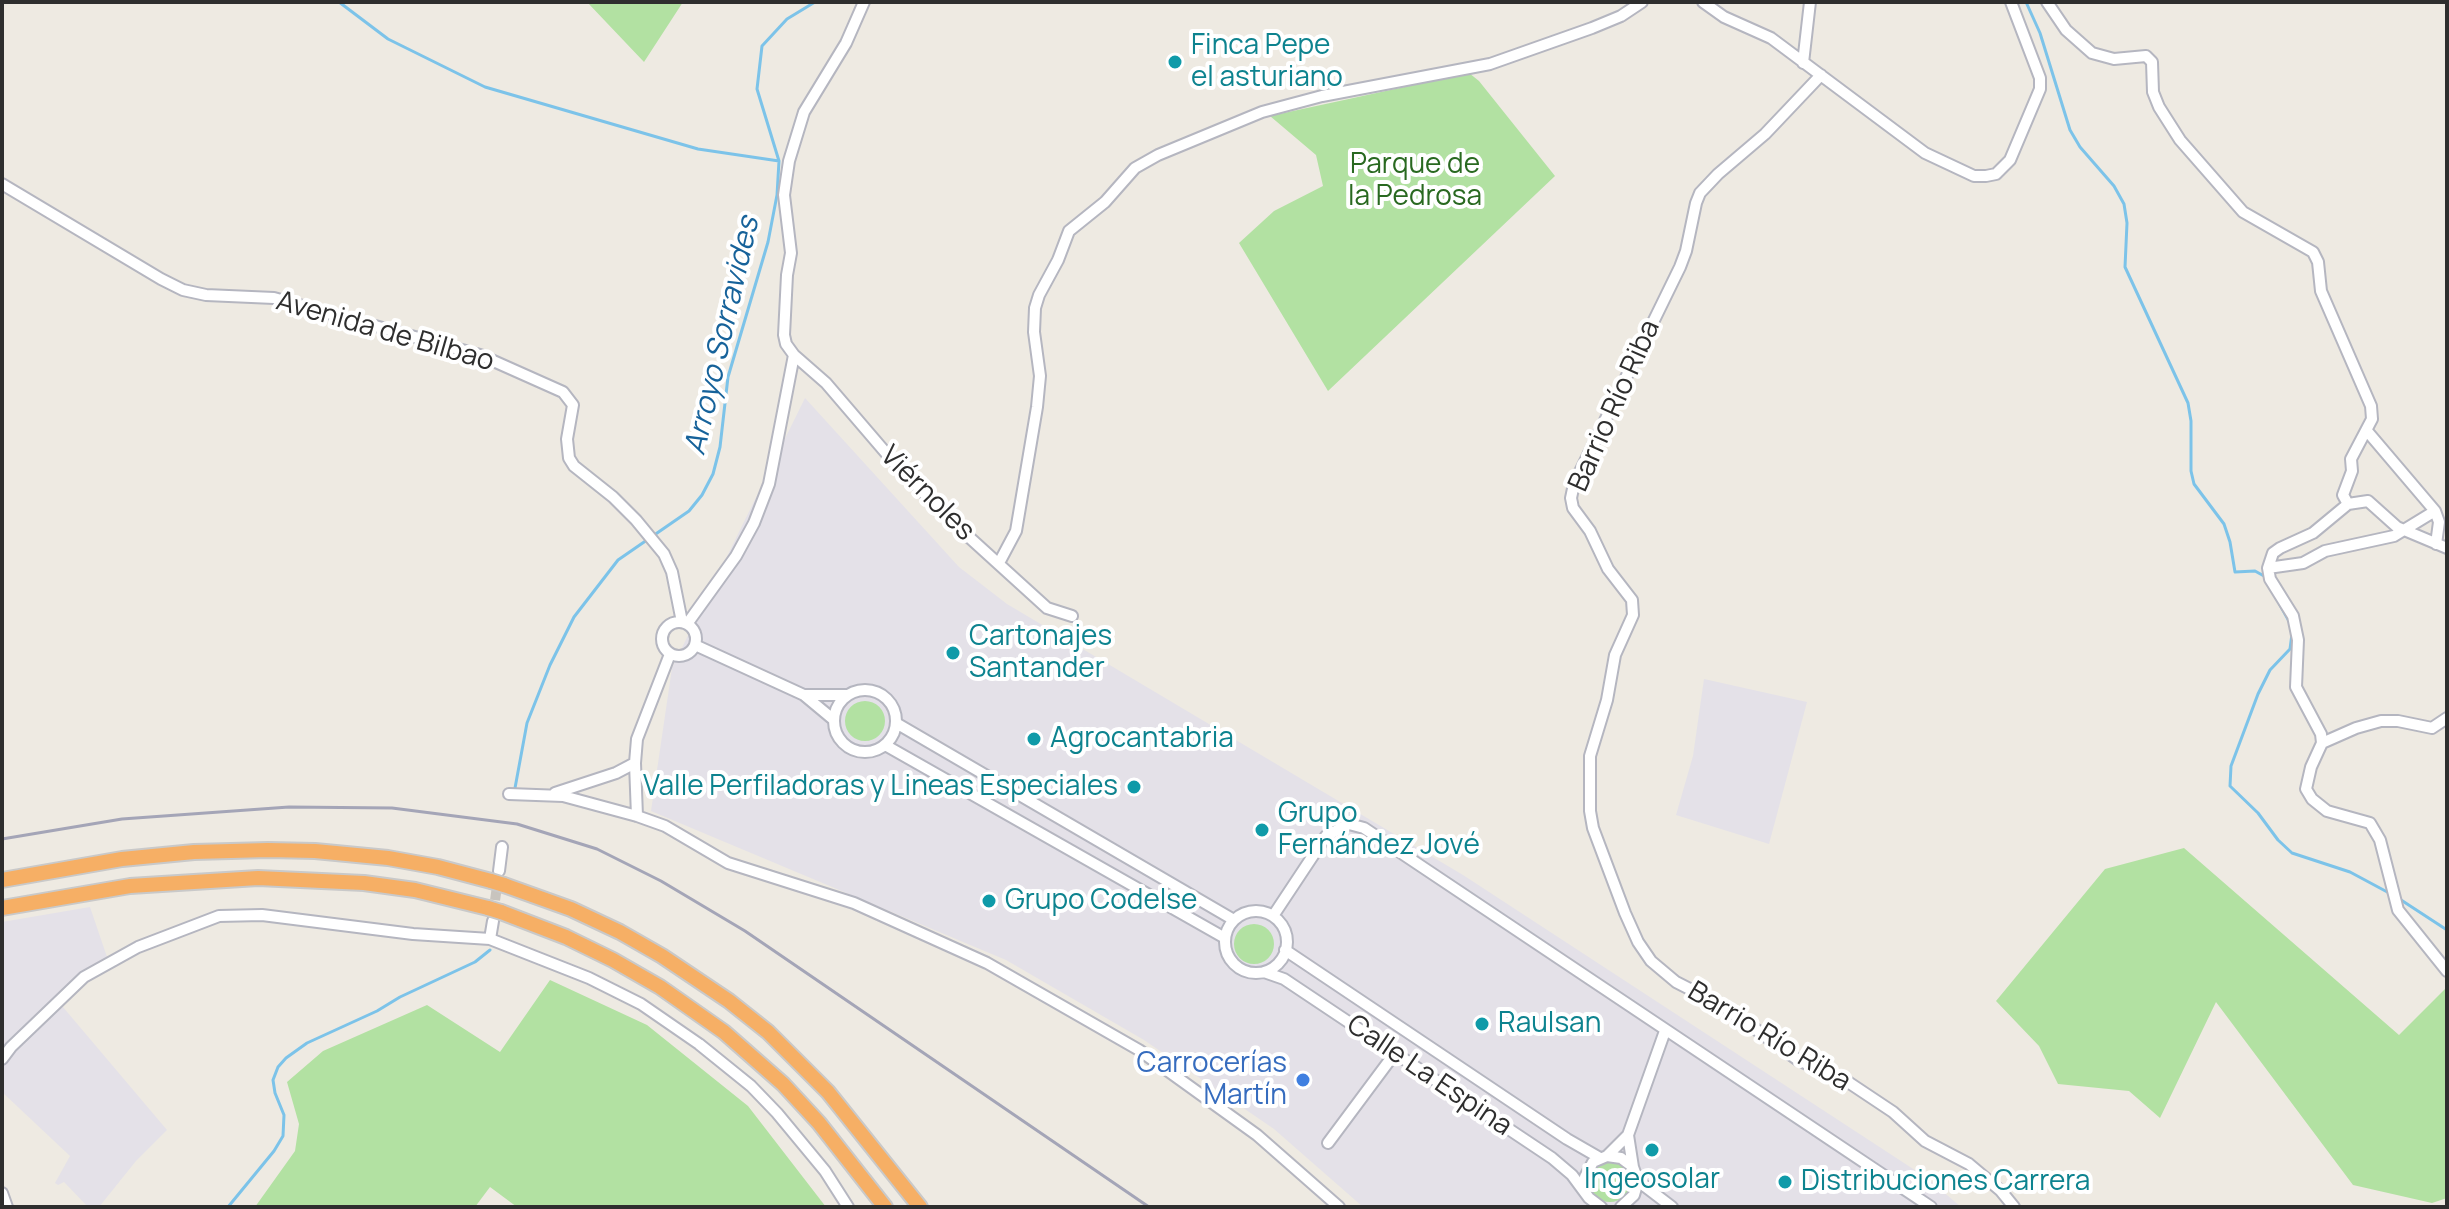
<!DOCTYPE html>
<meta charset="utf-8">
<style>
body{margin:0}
#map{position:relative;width:2449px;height:1209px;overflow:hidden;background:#eeeae2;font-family:Manrope,sans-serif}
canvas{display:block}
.frame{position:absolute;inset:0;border:4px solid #2e2e2e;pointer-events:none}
</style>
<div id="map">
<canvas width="2449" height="1209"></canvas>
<div class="frame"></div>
</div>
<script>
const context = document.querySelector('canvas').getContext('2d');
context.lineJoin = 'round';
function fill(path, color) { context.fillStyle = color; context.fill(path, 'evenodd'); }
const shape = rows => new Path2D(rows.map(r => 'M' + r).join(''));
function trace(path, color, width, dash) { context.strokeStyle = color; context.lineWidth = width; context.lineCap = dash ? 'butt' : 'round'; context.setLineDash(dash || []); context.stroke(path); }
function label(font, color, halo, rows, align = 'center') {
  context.font = font + ' Manrope,sans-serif'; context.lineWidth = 8; context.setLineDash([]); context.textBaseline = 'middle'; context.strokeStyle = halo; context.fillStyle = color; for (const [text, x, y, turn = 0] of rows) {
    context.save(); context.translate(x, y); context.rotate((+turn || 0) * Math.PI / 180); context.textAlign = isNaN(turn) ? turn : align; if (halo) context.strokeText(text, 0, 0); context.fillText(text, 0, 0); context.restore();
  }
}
const industrial = shape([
 [805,398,959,567,1007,604,1463,875,1927,1178,1961,1207,1363,1207,1274,1129,1144,1040,1006,960,651,811,672,668],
 [1704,679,1807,702,1769,844,1676,815,1693,756],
 [90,907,107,957,87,970,57,1000,167,1130,136,1161,99,1207,88,1207,64,1182,58,1185,55,1183,70,1156,2,1092,2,922]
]);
const green = shape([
 [587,2,683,2,644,62],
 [1469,73,1479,81,1555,176,1328,391,1239,243,1274,211,1323,186,1316,155,1270,116],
 '845 721a20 20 0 1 1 40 0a20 20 0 1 1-40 0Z',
 [2184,848,2399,1035,2447,987,2447,1198,2432,1203,2353,1185,2216,1002,2160,1118,2129,1091,2058,1084,2039,1046,1996,1001,2105,869],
 '1234 944a20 20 0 1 1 40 0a20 20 0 1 1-40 0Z',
 [550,980,647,1025,748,1106,826,1207,517,1207,490,1187,475,1207,255,1207,295,1151,299,1124,287,1082,323,1051,427,1005,500,1052],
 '1590 1182a20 20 0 1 1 40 0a20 20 0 1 1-40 0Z'
]);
const stream = shape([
 [339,2,388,39,485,87,698,149,779,161],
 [2026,2,2040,33,2070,130,2080,147,2114,186,2124,204,2127,223,2125,267,2188,403,2191,421,2191,471,2194,484,2224,524,2230,542,2235,572,2255,571,2264,576,2290,623],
 [2292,634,2290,649,2270,670,2258,694,2231,766,2230,786,2258,813,2278,840,2292,853,2350,872,2391,894],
 [515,788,527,723,550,665,574,617,618,560,689,511,702,495,713,474,720,447,728,377,768,242,777,195,779,161,757,89,762,46,787,19,815,2],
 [2398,898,2447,930],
 [228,1207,274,1151,283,1136,284,1115,275,1093,273,1080,278,1067,286,1058,307,1043,377,1011,400,997,475,962,490,950]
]);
const minorTunnel = shape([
 [493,915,498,879]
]);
const minor = shape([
 [864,2,846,43,804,112,789,161,784,195,791,253,787,275,784,335,786,344,794,355,826,383,898,467,959,528,1047,608,1072,616],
 [1703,2,1724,17,1771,38,1925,153,1974,176,1986,176,1996,174,2010,160,2040,89,2040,78,2011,2],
 [2047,2,2066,30,2092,53,2114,59,2146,56,2152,62,2153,92,2159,107,2180,140,2243,212,2313,252,2318,262,2321,291,2371,406,2372,419,2351,459,2352,471,2343,495,2348,504],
 [1803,63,1810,2],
 [1821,75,1765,134,1718,174,1700,193,1696,203,1686,251,1680,267,1574,484,1571,498,1573,508,1590,531,1608,569,1632,600,1633,615,1615,655,1607,700,1590,756,1590,811,1593,828,1625,913,1638,942,1651,961,1676,982,1725,1007,1798,1060,1848,1082,1893,1112,1925,1141,1969,1164,2001,1191,2014,1207],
 [2,184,161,279,183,290,206,295,274,298,310,308,480,355,563,392,573,405,567,439,569,458,574,466,613,497,636,520,664,554,672,572,682,622],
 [2367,431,2435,511,2439,522,2436,544],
 [2447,548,2397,527,2368,501,2348,504,2313,533,2280,548,2273,553,2268,568,2270,579,2293,616,2298,640,2296,687,2321,734,2322,743,2311,767,2306,789,2312,799,2327,811,2370,823,2380,840,2398,910,2447,971],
 [999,563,1016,531,1037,407,1040,376,1034,332,1035,308,1039,295,1058,260,1069,231,1105,202,1135,168,1158,155,1262,112,1322,96,1490,64,1592,28,1621,16,1642,2],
 [2268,568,2303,563,2325,551,2394,536,2435,511],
 '662 639a17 17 0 1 1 34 0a17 17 0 1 1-34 0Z',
 [687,624,736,556,754,523,769,484,794,355],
 [695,645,804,695,834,720],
 '834 721a31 31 0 1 1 62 0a31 31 0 1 1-62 0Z',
 [806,695,848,695],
 [896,723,1234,920],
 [2322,743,2356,728,2381,721,2398,721,2432,728,2447,718],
 [885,745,1225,938],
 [555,793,616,773,635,763],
 [509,794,563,796,637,816,665,826,728,863,854,903,987,963,1139,1050,1257,1135,1339,1207],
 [637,816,635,763,637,739,670,654],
 [499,871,502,847],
 '1225 942a31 31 0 1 1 62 0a31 31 0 1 1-62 0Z',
 [1273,916,1326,836,1349,824,1364,828,1931,1207],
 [490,939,493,921],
 [1285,950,1567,1139,1600,1158],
 [1264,972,1284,979,1552,1158,1572,1175,1589,1198,1601,1207],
 [2,1059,11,1047,84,977,138,947,219,916,262,915,413,934,490,939,589,978,641,1004,699,1044,751,1086,777,1113,825,1171,848,1207],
 [1628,1135,1633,1167],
 [1328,1143,1395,1053],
 [1607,1156,1628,1135,1665,1031],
 [1638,1181,1672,1207],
 [1585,1190,1585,1177,1593,1162,1607,1156,1621,1158,1633,1167,1638,1181,1634,1195,1621,1207],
 [2,1193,7,1207]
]);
const highway = shape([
 [2,880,122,859,194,852,268,850,315,851,388,858,438,867,491,881],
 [504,885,571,909,620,932,662,956,729,1001,768,1032,828,1092,920,1207],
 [2,908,130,886,258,878,364,883,415,890,488,908],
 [501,912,566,937,613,960,660,987,724,1032,783,1084,819,1123,885,1207]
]);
const rail = shape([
 [2,839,122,819,289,807,392,808,517,824,597,849,661,881,745,931,1149,1207]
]);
const highwayBridge = shape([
 [491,881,504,885],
 [488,908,501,912]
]);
const markers = [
 [1175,62,8,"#0f9aa8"],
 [953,653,8,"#0f9aa8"],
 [1034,739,8,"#0f9aa8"],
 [1134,787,8,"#0f9aa8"],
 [1262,830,8,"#0f9aa8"],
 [989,901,8,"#0f9aa8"],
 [1482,1024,8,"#0f9aa8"],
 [1303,1080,8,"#3f7fe0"],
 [1652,1150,8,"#0f9aa8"],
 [1785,1182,8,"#0f9aa8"]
];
const cultureNames = [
 ["Finca Pepe",1191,46],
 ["el asturiano",1191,78],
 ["Cartonajes",969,637],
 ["Santander",969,669],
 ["Agrocantabria",1050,739],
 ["Valle Perfiladoras y Lineas Especiales",1118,787,"right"],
 ["Grupo",1278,814],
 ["Fernández Jové",1278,846],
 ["Grupo Codelse",1005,901],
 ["Raulsan",1498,1024],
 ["Ingeosolar",1652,1180,"center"],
 ["Distribuciones Carrera",1801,1182]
];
const parkNames = [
 ["Parque de",1415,165],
 ["la Pedrosa",1415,197]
];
const streetNames = [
 ["Avenida de Bilbao",385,332,16],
 ["Barrio Río Riba",1615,406,-66],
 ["Viérnoles",927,494,45],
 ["Barrio Río Riba",1769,1037,31],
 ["Calle La Espina",1429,1076,34]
];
const shopNames = [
 ["Carrocerías",1287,1064],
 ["Martín",1287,1096]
];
const waterNames = [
 ["Arroyo Sorravides",723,336,-77]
];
fill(industrial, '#e4e1e8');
fill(green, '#b2e1a2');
trace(stream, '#7cc3e9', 3);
trace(minorTunnel, '#c8c4be', 10, [10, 5]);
trace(minor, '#b5b6c0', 14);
trace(highway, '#c9c9c9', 18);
trace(minor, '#fff', 10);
trace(highway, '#f6af65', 14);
trace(rail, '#a4a5b7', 3);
trace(highwayBridge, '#c9c9c9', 18, []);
trace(highwayBridge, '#f6af65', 14);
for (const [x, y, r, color] of markers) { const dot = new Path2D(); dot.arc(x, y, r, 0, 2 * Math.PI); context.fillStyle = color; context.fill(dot); trace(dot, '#fff', 3); }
label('28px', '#0d838f', '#fff', cultureNames, 'left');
label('28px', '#296920', '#fff', parkNames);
label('28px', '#2e2e2e', '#fff', streetNames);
label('28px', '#366cbe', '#fff', shopNames, 'right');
label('italic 30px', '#16629a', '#fff', waterNames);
</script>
